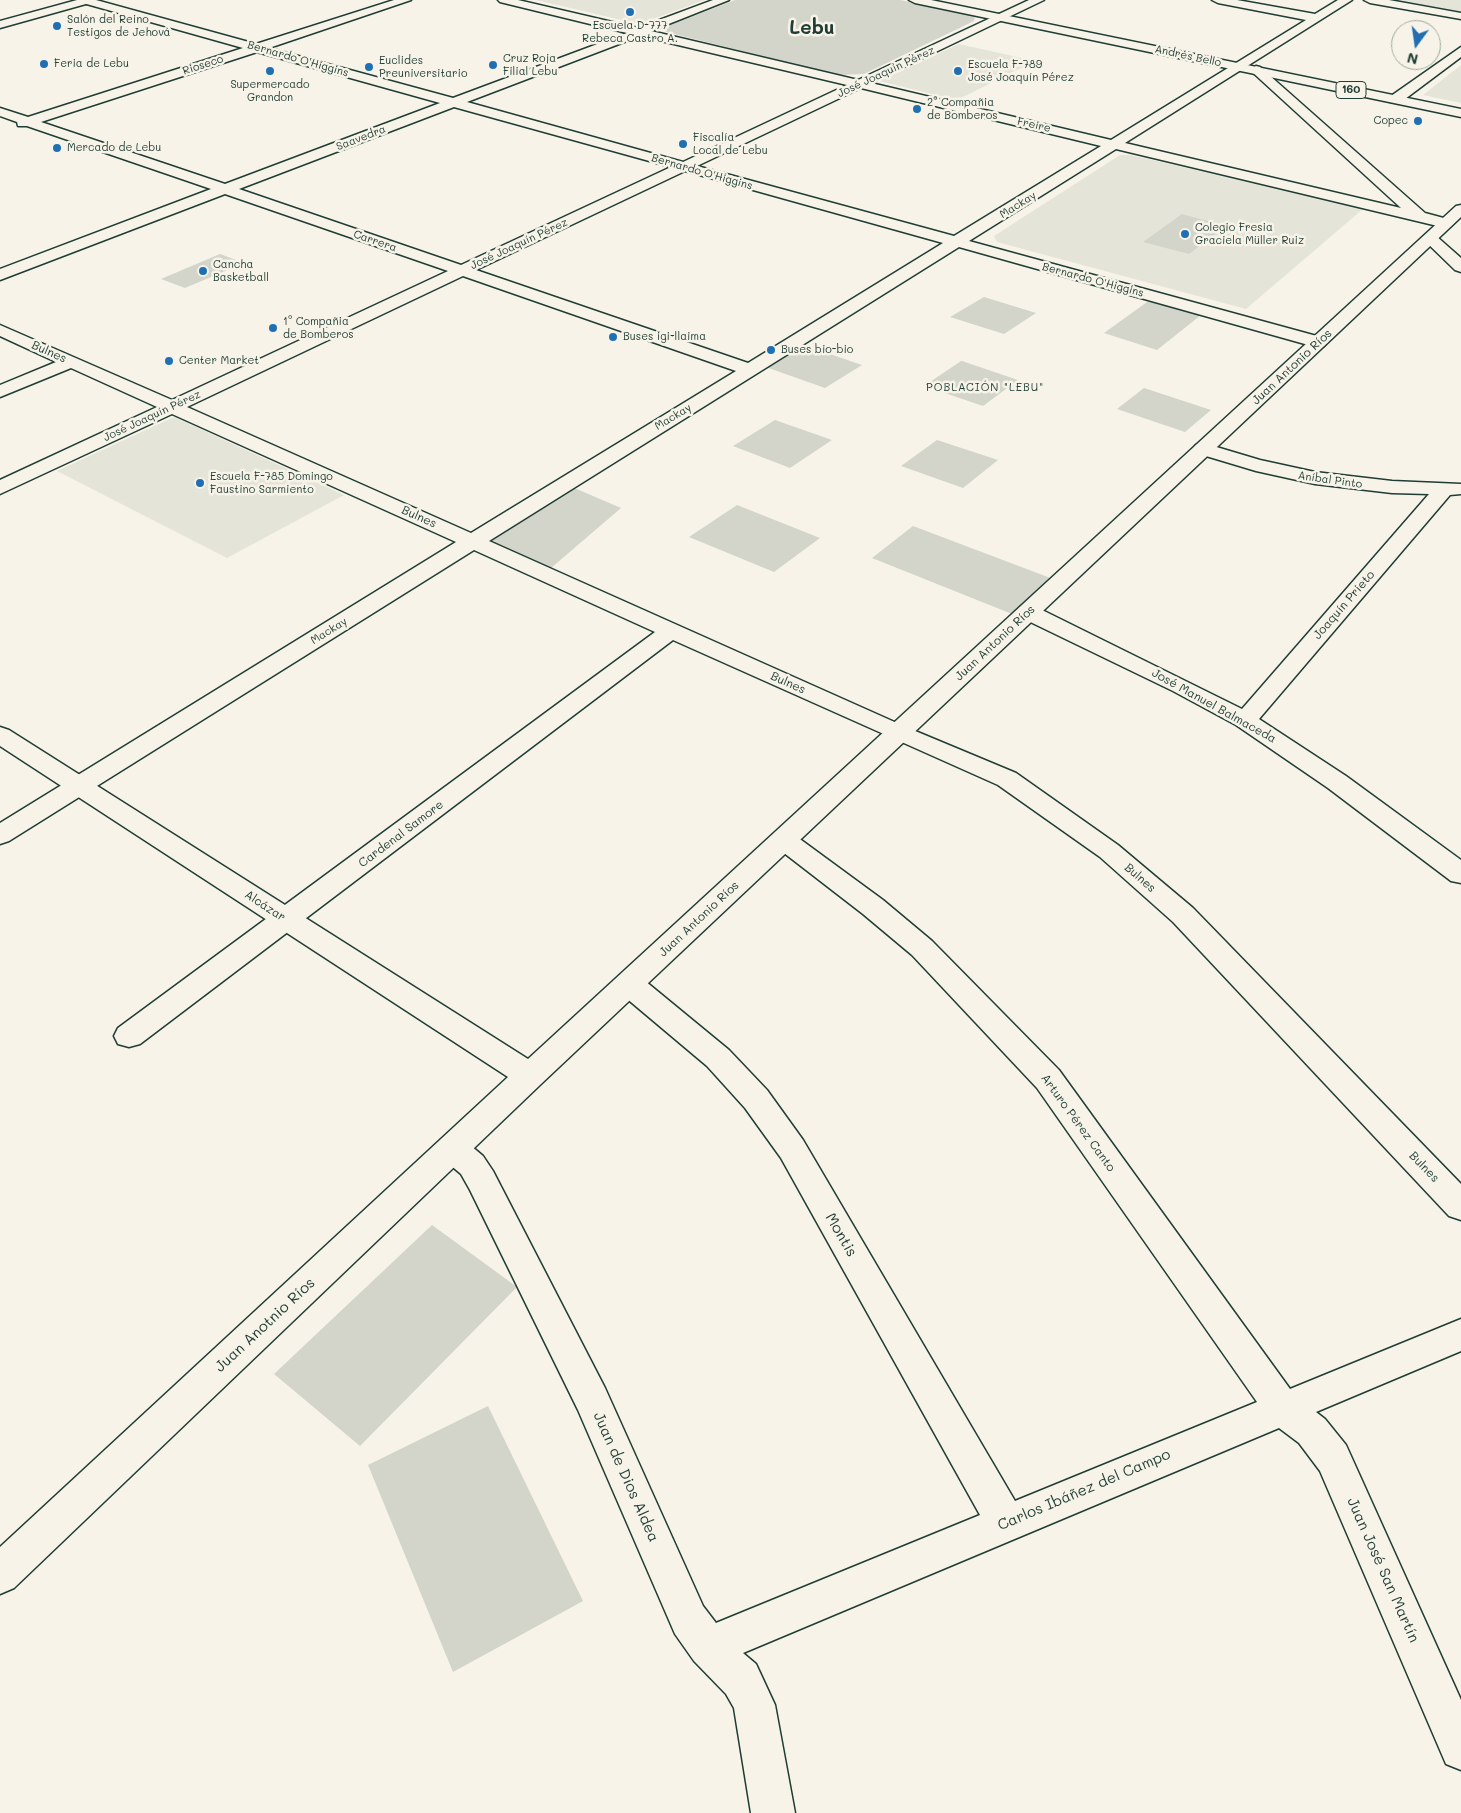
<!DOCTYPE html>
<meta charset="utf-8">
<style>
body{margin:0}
#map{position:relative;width:1461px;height:1813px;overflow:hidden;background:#f7f3e8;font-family:Mali,sans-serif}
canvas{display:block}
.north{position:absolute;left:1391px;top:20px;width:50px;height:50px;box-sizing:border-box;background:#f7f3e8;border:1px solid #a1aaa0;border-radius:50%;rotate:194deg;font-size:14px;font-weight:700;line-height:20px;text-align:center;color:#1f3d34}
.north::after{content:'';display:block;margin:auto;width:18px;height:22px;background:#1f6fb2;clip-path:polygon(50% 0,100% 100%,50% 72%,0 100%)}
</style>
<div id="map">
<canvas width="1461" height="1813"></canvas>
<div class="north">N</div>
</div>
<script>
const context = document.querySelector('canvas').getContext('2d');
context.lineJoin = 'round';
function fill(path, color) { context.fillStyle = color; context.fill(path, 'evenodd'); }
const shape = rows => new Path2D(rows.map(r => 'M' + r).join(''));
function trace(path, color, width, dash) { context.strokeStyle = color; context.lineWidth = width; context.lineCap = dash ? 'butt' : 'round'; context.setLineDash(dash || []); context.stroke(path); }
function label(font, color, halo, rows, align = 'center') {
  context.font = font + ' Mali,sans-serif'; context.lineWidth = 5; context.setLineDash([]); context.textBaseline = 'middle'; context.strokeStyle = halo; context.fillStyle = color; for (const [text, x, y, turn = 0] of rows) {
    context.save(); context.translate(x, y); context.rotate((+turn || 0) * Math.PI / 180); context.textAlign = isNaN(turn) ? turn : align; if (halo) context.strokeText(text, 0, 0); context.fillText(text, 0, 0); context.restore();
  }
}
const built = shape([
 [536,0,705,0,639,24],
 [1392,0,1461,0,1461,12],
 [959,44,1035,61,957,100,879,81],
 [1461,65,1461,103,1423,95],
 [1120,155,1131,155,1363,209,1246,309,997,242,994,236],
 [174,417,344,495,227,558,57,471]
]);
const green = shape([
 [735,0,900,0,975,16,974,21,864,74,839,75,666,32,668,26],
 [1182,214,1226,226,1189,254,1143,242],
 [220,254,244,263,185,288,161,279],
 [984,297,1036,313,1004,334,950,317],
 [1154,297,1206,311,1157,350,1104,333],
 [795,342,862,365,825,388,760,365],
 [961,361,962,361,1018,380,983,406,924,386],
 [1144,388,1211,410,1185,432,1117,409],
 [775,420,832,440,790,468,733,446],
 [937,440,998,460,963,488,901,466],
 [565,484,621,508,544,574,472,542],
 [737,505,820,538,774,572,689,537],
 [913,526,1061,582,1022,618,872,558],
 [432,1225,517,1287,360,1446,274,1374],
 [488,1406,583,1601,453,1672,368,1465]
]);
const minor = shape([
 [82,0,96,0,256,44,394,0,411,0,269,48,453,98,627,33,500,2,498,0,518,0,638,28,713,0,729,0,651,31,858,80,1029,0,1044,0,871,83,1111,140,1306,20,1218,3,1212,0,1237,0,1315,14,1338,0,1352,0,1125,143,1401,208,1250,70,1256,66,1260,67,1425,213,1451,220,1454,223,1451,226,1446,228,1116,149,969,241,1324,338,1327,342,1324,346,1312,346,959,247,489,541,908,728,1016,773,1118,845,1193,908,1461,1184,1461,1220,1449,1216,1173,922,1100,857,998,785,673,640,140,1044,129,1047,118,1044,114,1036,118,1028,655,632,474,550,9,841,0,844,0,823,456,542,172,414,0,494,0,480,157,407,71,368,0,397,0,385,56,362,0,336,0,325,172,400,448,271,225,194,0,280,0,269,211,189,27,126,18,126,17,122,0,116,0,108,28,117,243,48,83,3,82,0],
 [640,36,847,85,683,162,467,102,640,36],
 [257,52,440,103,225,184,41,122,257,52],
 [861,88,1101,146,954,236,697,166,861,88],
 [454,107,671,167,461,265,239,189,454,107],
 [685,171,943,243,748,363,476,270,685,171],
 [463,276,736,371,471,533,187,407,463,276],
 [1364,0,1389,0,1461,13,1461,19,1370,3,1364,0],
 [1461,47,1461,57,1401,102,1391,102,1390,99,1391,96,1461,47],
 [1430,233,1435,235,1461,258,1461,272,1455,270,1425,241,1422,238,1425,235,1430,233],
 [1203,443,1260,460,1315,472,1392,481,1461,484,1461,494,1450,495,1259,719,1346,776,1461,860,1461,883,1451,881,1328,788,1236,725,1173,691,1020,617,1017,612,1020,607,1028,605,1036,607,1242,709,1429,494,1392,493,1315,484,1256,471,1196,453,1193,449,1196,445,1203,443],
 [784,831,793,834,883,900,932,941,1059,1070,1290,1389,1461,1319,1461,1351,1316,1412,1325,1419,1346,1445,1461,1700,1461,1770,1446,1764,1320,1471,1299,1443,1279,1428,743,1653,756,1664,775,1705,795,1813,751,1813,734,1708,726,1694,694,1661,675,1634,578,1410,470,1190,461,1174,442,1158,437,1149,442,1140,453,1136,464,1140,483,1156,493,1171,605,1388,703,1606,716,1623,980,1515,781,1158,745,1108,707,1066,619,992,615,984,619,976,629,973,639,976,729,1050,767,1090,803,1140,1015,1501,1257,1402,1037,1088,912,955,863,914,775,846,771,840,775,834,784,831]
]);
const major = shape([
 [77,0,95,0,93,2,0,28,0,21,77,0],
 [909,0,931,0,1461,109,1461,117,915,3,909,0],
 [1461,205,1461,217,541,1084,14,1588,0,1594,0,1547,508,1077,0,746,0,727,9,730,528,1059,1456,206,1461,205]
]);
const markers = [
 [630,12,5,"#1f6fb2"],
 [57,26,5,"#1f6fb2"],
 [44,64,5,"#1f6fb2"],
 [493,65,5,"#1f6fb2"],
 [369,67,5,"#1f6fb2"],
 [270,71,5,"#1f6fb2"],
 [958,71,5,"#1f6fb2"],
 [917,109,5,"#1f6fb2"],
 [1418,121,5,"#1f6fb2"],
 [683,144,5,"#1f6fb2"],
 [57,148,5,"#1f6fb2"],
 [1185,234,5,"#1f6fb2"],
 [203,271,5,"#1f6fb2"],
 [273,328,5,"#1f6fb2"],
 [613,337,5,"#1f6fb2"],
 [771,350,5,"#1f6fb2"],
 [169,361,5,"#1f6fb2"],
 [200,483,5,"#1f6fb2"]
];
const farPoinames = [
 ["Salón del Reino",67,20],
 ["Testigos de Jehová",67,33],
 ["Escuela D-777",630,26,"center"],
 ["Rebeca Castro A.",630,39,"center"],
 ["Cruz Roja",503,59],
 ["Filial Lebu",503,72],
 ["Euclides",379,61],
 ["Preuniversitario",379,74],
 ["Feria de Lebu",54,64],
 ["Escuela F-789",968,65],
 ["José Joaquín Pérez",968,78],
 ["Supermercado",270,85,"center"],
 ["Grandon",270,98,"center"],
 ["2° Compañia",927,103],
 ["de Bomberos",927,116],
 ["Copec",1408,121,"right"],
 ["Fiscalía",693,138],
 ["Local de Lebu",693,151],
 ["Mercado de Lebu",67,148],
 ["Colegio Fresia",1195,228],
 ["Graciela Müller Ruiz",1195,241],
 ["Cancha",213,265],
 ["Basketball",213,278],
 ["1° Compañia",283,322],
 ["de Bomberos",283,335],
 ["Buses igi-llaima",623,337],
 ["Buses bio-bio",781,350],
 ["Center Market",179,361],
 ["Escuela F-785 Domingo",210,477],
 ["Faustino Sarmiento",210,490]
];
const farStreetnames = [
 ["Andrés Bello",1188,56,12],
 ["Bernardo O'Higgins",298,59,16],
 ["Rioseco",203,65,-18],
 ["José Joaquín Pérez",886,72,-25],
 ["Freire",1034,125,13],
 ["Saavedra",361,138,-21],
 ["Bernardo O'Higgins",702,172,16],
 ["Mackay",1018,205,-32],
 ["Carrera",375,241,19],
 ["José Joaquín Pérez",519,244,-25],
 ["Bernardo O'Higgins",1093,280,15],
 ["José Joaquín Pérez",152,416,-25],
 ["Mackay",673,417,-31],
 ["Aníbal Pinto",1330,480,8],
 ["Mackay",329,631,-32]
];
const shields = [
 [1351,90,30]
];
const shieldNames = [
 ["160",1351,90]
];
const farNeighbourhoodnames = [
 ["POBLACIÓN \"LEBU\"",985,388]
];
const streetNames = [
 ["Bulnes",49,352,24],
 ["Juan Antonio Ríos",1292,367,-43],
 ["Bulnes",419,517,24],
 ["Joaquín Prieto",1344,605,-49],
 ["Juan Antonio Ríos",995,643,-43],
 ["Bulnes",788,683,24],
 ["José Manuel Balmaceda",1214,706,29],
 ["Cardenal Samore",401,834,-37],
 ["Bulnes",1140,878,41],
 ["Alcázar",265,906,33],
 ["Juan Antonio Ríos",699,919,-43],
 ["Arturo Pérez Canto",1078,1123,54],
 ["Bulnes",1424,1167,46]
];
const nearStreetnames = [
 ["Montis",841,1235,60],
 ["Juan Anotnio Ríos",265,1325,-43],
 ["Juan de Dios Aldea",626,1477,66],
 ["Carlos Ibáñez del Campo",1084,1490,-23],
 ["Juan José San Martín",1383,1570,66]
];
const farTownnames = [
 ["Lebu",812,28]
];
fill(built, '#e5e4d9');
fill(green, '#d3d5ca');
trace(minor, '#1f3d34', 3);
trace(major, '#1f3d34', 3);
fill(minor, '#f7f3e8');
fill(major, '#f7f3e8');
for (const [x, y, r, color] of markers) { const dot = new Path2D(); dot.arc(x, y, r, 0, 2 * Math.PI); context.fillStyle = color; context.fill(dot); trace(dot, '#f7f3e8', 2); }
label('11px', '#1f3d34', '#f7f3e8', farPoinames, 'left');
label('11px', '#1f3d34', '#f7f3e8', farStreetnames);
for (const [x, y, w] of shields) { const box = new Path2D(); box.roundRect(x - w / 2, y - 8.5, w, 17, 4); context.fillStyle = '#f7f3e8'; context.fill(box); trace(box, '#1f3d34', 1); }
label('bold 11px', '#1f3d34', null, shieldNames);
context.letterSpacing = '1px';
label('11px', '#1f3d34', '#f7f3e8', farNeighbourhoodnames);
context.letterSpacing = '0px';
label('12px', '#1f3d34', '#f7f3e8', streetNames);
label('15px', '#1f3d34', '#f7f3e8', nearStreetnames);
label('bold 19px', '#1f3d34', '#f7f3e8', farTownnames);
</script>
